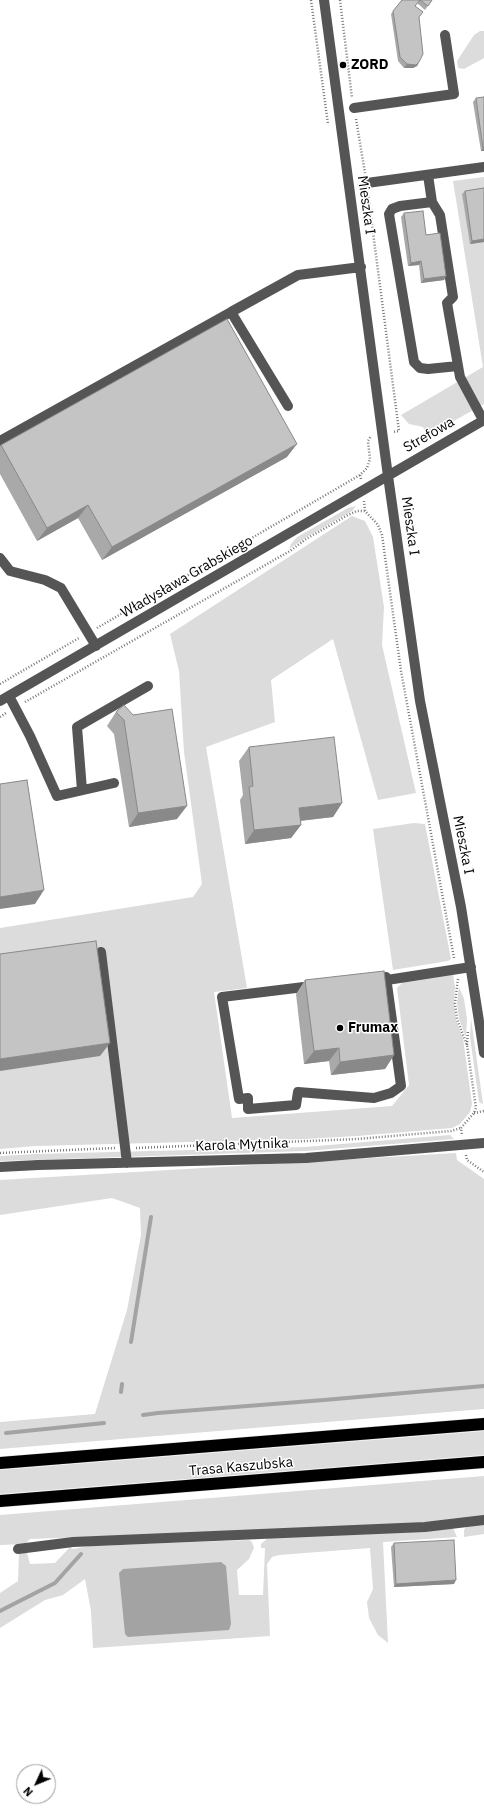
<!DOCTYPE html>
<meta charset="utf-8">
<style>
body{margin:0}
#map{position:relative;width:484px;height:1820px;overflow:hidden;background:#fff;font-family:"IBM Plex Sans",sans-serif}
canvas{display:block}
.north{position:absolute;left:16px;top:1764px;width:40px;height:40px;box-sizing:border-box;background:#fff;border:1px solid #999;border-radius:50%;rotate:226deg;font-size:11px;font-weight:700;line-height:16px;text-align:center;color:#000}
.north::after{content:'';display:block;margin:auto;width:14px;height:18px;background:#000;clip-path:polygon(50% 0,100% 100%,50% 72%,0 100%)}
</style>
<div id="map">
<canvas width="484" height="1820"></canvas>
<div class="north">N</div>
</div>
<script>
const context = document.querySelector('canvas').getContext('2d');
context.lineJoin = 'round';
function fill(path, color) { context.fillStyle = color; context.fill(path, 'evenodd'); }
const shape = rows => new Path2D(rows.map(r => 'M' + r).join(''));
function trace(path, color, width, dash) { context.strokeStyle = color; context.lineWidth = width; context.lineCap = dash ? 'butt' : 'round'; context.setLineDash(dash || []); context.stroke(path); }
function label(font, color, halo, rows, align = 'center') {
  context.font = font + ' "IBM Plex Sans",sans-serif'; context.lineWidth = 3; context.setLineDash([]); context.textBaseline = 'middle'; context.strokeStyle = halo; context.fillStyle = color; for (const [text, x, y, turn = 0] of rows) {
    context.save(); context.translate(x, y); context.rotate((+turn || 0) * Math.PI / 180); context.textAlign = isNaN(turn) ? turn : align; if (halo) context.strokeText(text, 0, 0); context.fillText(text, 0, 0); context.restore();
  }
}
const green = shape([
 [480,31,484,31,484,58,464,69,458,68,457,61,474,35],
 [484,177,484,404,427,436,423,427,409,424,401,415,483,367,453,181],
 [356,506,352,511,305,538,289,549,291,544,297,537,348,508],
 [352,516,365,521,373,537,384,607,382,645,416,793,378,800,333,639,271,680,275,722,206,747,247,988,214,992,232,1118,392,1106,409,1085,397,988,403,982,453,974,455,987,454,1001,456,1020,463,1038,472,1104,470,1112,460,1124,452,1128,357,1136,305,1139,36,1146,0,1149,0,928,193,897,202,884,184,752,179,671,170,634],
 [414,823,425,824,451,959,448,961,393,970,373,829],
 [459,987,464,999,467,1019,466,1037,459,1019,457,1002],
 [471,1018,483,1104,479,1102,470,1037],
 [450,1135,454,1139,306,1151,0,1161,0,1156,37,1154,305,1147],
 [456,1153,457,1160,484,1179,484,1409,0,1449,0,1422,95,1414,127,1310,141,1235,140,1208,112,1198,0,1215,0,1180],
 [484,1431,484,1455,0,1494,0,1470],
 [484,1476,484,1516,425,1524,30,1539,25,1544,0,1545,0,1515],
 [484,1523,484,1534,464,1537,464,1530,466,1527],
 [453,1528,457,1537,383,1542,388,1643,378,1635,369,1618,367,1602,373,1589,370,1548,279,1555,272,1557,267,1564,270,1636,93,1648,91,1611,85,1579,63,1595,45,1600,0,1628,0,1593,18,1581,19,1553,27,1553,30,1564,55,1563,70,1547,72,1549,90,1546,249,1540,252,1542,254,1548,249,1559,237,1570,239,1595,263,1595,265,1548,261,1548,261,1544,268,1538]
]);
const water = shape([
 [221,1562,226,1566,231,1624,229,1630,128,1637,125,1634,119,1573,123,1569]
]);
const stream = shape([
 [131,1342,151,1217],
 [121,1392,122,1384],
 [143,1415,158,1413,324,1400,484,1386],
 [6,1433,104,1423],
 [0,1611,55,1583,81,1554]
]);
const path = shape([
 [311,0,328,124],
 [340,0,352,98],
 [356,119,365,173],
 [368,194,399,431,393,432],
 [361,479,360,475,367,468,370,459,368,441,371,436],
 [364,501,365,511,378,525,382,535,401,671,454,958],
 [97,628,360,475],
 [0,684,79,638],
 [25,702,290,551,306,539,348,515,357,511,365,511],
 [0,717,6,713],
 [458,979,455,1003,457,1019,467,1045,476,1108,474,1113,461,1128,462,1135],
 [467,1045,468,1031],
 [474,1113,484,1111],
 [136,1148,357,1139,451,1131,461,1128],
 [0,1153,115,1148],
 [466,1155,467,1160,484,1172]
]);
const minor = shape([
 [324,0,388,476,420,701,461,907,484,1053],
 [354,108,454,94,445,35],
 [428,175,432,202,440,215,453,297,447,303,460,377,483,420],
 [367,183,484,167],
 [432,202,400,206,392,209,389,214,414,362,420,368,428,369,458,366],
 [288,406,231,312,298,275,361,267],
 [0,441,231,312],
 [0,558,10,571,45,580,61,588,96,646],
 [9,696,30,736,57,796,114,783],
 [0,701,484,420],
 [82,790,77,727,148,686],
 [101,952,127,1163],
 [386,977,401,1086,391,1093,374,1098,298,1092,296,1105,248,1109,248,1098,239,1099,222,997,386,977],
 [387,980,471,967],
 [0,1167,38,1165,306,1158,484,1143],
 [18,1549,73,1542,425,1527,484,1520]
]);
const highway = shape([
 [0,1463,484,1424],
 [0,1501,484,1462]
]);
const wall = shape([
 [402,0,432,0,425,10,417,3,415,6,419,18,419,62,417,66,413,68,404,68,398,61,391,14],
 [476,98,484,151,481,151,473,102],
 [484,188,484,242,470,244,462,194,465,191],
 [404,213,426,235,446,276,444,280,421,283,419,265,408,266,401,217],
 [1,445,287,457,102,560,78,518,37,541,0,474,0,446],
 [124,705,177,819,129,827,114,734,107,726,116,712],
 [249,747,342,803,333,817,300,821,301,825,291,838,245,844,240,800,243,795,239,761],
 [305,980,394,1055,385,1069,331,1075,329,1061,304,1064,296,994],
 [394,1543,454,1584,394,1587,391,1547]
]);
const shadedWall = shape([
 [419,62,417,66,413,68,404,68,407,64],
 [484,147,484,151,481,151,483,148],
 [484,239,484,242,470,244,472,241],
 [421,261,419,265,408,266,411,263],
 [446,276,444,280,421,283,424,279],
 [297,444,287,457,102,560,112,547],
 [88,505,78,518,37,541,47,528],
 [342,803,333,817,289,822,299,808],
 [187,806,177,819,129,827,138,813],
 [301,825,291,838,245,844,254,830],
 [44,890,35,904,0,909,0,897],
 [110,1043,100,1056,0,1071,0,1059],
 [339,1048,329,1061,304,1064,314,1051],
 [394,1055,385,1069,331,1075,340,1062],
 [456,1580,454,1584,394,1587,396,1584]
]);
const building = shape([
 [402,0,420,0,415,6,423,12,419,17,423,54,419,62,416,65,407,64,400,57,393,11,402,0],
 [420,0,432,0,428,6,420,0],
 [484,97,484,147,483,148,476,98,484,97],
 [484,188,484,239,472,241,465,191,484,188],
 [423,211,426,235,440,233,446,276,424,279,421,261,411,263,404,213,423,211],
 [227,319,297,444,112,547,88,505,47,528,1,445,227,319],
 [124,705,133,715,172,709,187,806,138,813,124,720,116,712,124,705],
 [334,737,342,803,299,808,301,825,254,830,249,787,253,786,249,747,334,737],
 [27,780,44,890,0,897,0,784,27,780],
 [96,941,110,1043,0,1059,0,954,96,941],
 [384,971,394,1055,340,1062,339,1048,314,1051,305,980,384,971],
 [454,1540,456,1580,396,1584,394,1543,454,1540]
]);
const markers = [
 [343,65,4,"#000"],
 [340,1028,4,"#000"]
];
const poiNames = [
 ["ZORD",351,65],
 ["Frumax",348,1028]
];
const streetNames = [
 ["Mieszka I",366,205,82],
 ["Strefowa",429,435,-30],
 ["Mieszka I",410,526,82],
 ["Władysława Grabskiego",187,577,-30],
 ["Mieszka I",463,845,79],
 ["Karola Mytnika",242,1145,-2],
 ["Trasa Kaszubska",241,1467,-5]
];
fill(green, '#dcdcdc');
fill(water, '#a3a3a3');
trace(stream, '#a3a3a3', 4);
trace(highway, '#dbdbdb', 13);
trace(path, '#777', 2.5, [1, 2]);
trace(minor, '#555', 10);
trace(highway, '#000', 12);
fill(wall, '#a9a9a9');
fill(shadedWall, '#898989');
fill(building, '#c4c4c4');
trace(building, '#898989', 1);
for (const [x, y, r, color] of markers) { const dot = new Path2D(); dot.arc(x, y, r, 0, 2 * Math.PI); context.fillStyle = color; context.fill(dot); trace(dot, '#fff', 1.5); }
label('bold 14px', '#000', '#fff', poiNames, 'left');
label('14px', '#000', '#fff', streetNames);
</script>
